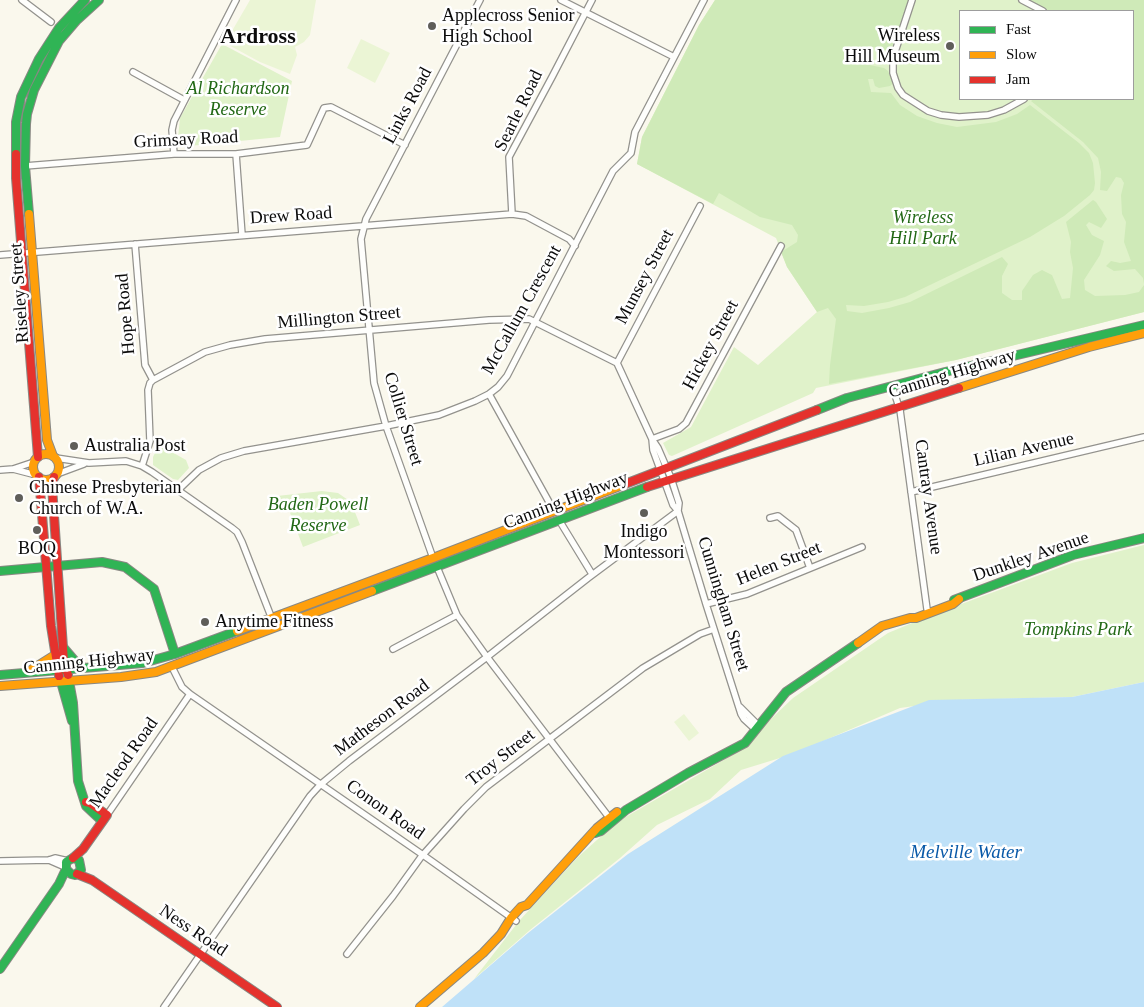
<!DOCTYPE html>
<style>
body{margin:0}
#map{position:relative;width:1144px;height:1007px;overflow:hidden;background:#faf8ed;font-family:Georgia,serif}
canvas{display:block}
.legend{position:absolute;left:959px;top:10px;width:175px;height:90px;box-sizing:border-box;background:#fff;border:1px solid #9d9d9d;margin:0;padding:6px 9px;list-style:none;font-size:15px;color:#0b0b0b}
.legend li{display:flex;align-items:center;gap:10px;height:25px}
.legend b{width:25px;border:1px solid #9d9d9d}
</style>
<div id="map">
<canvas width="1144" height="1007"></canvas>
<ul class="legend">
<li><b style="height:6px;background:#30b455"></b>Fast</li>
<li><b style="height:6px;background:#ff9f0a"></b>Slow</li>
<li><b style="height:6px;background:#e5322d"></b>Jam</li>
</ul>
</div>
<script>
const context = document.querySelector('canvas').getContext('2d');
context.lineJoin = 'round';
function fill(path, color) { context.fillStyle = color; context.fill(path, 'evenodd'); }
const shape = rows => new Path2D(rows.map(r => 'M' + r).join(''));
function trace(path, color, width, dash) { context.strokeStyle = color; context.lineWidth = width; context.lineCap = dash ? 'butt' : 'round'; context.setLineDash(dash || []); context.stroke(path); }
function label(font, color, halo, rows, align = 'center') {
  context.font = font + ' Georgia,serif'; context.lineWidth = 5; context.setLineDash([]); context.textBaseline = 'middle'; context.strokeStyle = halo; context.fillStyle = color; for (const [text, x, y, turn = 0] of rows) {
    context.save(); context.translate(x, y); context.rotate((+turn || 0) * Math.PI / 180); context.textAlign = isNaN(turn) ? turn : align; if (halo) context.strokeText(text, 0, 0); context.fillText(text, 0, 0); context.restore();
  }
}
const green = shape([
 [715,0,1144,0,1144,312,956,360,816,388,813,393,672,456,669,455,663,443,691,427,734,347,758,365,817,312,787,267,776,238,637,164,642,137,699,25],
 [960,11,1133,11,1133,99,960,99],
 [222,44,292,81,280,137,189,146,181,144,178,138,180,118],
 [163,447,186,460,189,468,178,480,173,479,153,465,153,457,157,449],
 [322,491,338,493,351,502,360,525,303,547,289,510,277,496],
 [1144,545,1144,682,1072,697,958,700,900,708,793,754,741,770,710,799,657,825,620,858,530,930,474,979,519,921,578,857,617,822,734,754,793,698,888,633,929,616,1072,563]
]);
const forest = shape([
 [715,0,909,0,892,47,886,50,869,46,857,53,854,59,860,63,884,68,888,71,893,83,890,86,879,88,875,86,873,79,868,79,871,92,891,93,900,105,917,116,937,123,957,127,996,122,1017,114,1030,105,1079,143,1089,153,1093,163,1095,183,1094,190,1090,195,1064,216,1030,237,905,297,888,302,864,306,846,305,847,311,862,313,889,308,910,302,1002,257,1008,264,1002,276,1002,293,1012,300,1022,300,1022,291,1033,275,1042,270,1052,275,1062,299,1070,298,1073,268,1070,252,1071,242,1066,222,1093,200,1096,202,1107,219,1101,228,1089,222,1086,225,1092,235,1104,241,1100,255,1084,280,1085,290,1095,296,1125,295,1139,292,1144,285,1144,312,956,360,829,384,830,365,836,319,828,308,817,312,787,267,781,252,797,242,798,235,792,225,760,217,719,193,713,204,637,164,642,137,699,25],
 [1030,0,1144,0,1144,284,1143,278,1135,269,1114,271,1106,266,1111,261,1120,263,1131,261,1124,242,1126,222,1122,214,1121,195,1124,183,1121,178,1116,177,1107,191,1100,190,1101,172,1098,158,1083,142,1031,101,1034,99,1133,99,1133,11,1048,11]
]);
const pitch = shape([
 [250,0,316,0,310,35,304,42,295,47,297,55,290,74,260,62,225,43],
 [361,39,390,53,375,83,347,68],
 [684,714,699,733,689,741,674,722]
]);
const water = shape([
 [1144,682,1144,1007,442,1007,528,933,628,854,783,756,929,700,1072,697]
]);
const street = shape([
 [22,0,51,22],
 [561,0,674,57],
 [912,0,893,58,893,73,898,88,903,95,928,111,941,115,959,117,988,115,1004,110,1024,99],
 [1022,0,1043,11],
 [133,72,184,100],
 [174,154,172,130,174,121,236,0],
 [236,154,242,235],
 [25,166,174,154,236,154,307,145,324,108,331,107,405,145],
 [512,214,509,157,552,77,592,0],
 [135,244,145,365,153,380],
 [0,255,512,214,526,216,569,239,575,246],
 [617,363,700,206],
 [892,386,900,410,927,609,930,613],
 [489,394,554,511],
 [652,439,679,429,686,423,781,246],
 [652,439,653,450,664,480,673,505,678,511],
 [56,458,89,463,126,461,142,466,152,472,232,528,237,532,242,542,272,619],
 [142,466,150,441,148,390,150,383,153,380,205,352,230,345,265,339,489,320,529,319,617,363,652,439,658,448,671,478,679,503,678,511,706,604,741,714,744,719,756,730],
 [13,469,34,462],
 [0,470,13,469,36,475],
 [57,474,84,464],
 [178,490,199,470,221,458,244,451,386,426,439,415,475,401,489,394,498,387,507,376,613,171,631,153,635,132,704,0],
 [911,492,1144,437],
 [770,518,778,516,796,530,810,568],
 [559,520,592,574],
 [433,558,386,426,374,383,361,239,366,219,480,0],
 [437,567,457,615,487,657,611,820],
 [706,604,747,594,862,547],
 [393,649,457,615],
 [172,667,182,687,190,694,423,855,516,921],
 [740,707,759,726],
 [107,815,190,694],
 [49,860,65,867],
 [0,861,49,860,55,858,68,861],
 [347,954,393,896,421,857,464,809,486,787,643,668,700,634,714,629],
 [164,1007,310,796,321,784,349,761,487,657,588,578,678,511]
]);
const fast = shape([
 [16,154,16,122,21,97,39,59,59,28,85,0],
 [29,214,25,166,26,124,27,114,34,90,59,41,77,20,99,0],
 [817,410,847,398,945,372,1144,325],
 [0,571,102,562,125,567,154,589,175,654],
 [372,591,647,487],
 [954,600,1073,555,1144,538],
 [63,647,75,661,84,668],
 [0,675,143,663,175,654,237,631],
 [69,681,73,703,78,781,86,806,102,821],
 [61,682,72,721],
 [595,833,601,831,626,810,688,773,745,743,786,692,858,643],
 [0,969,59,884,66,869,66,862,73,858,79,860,81,870,75,875,71,874,66,869]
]);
const slow = shape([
 [29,214,47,440,53,456],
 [959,388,1089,347,1144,333],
 '33 467a13 13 0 1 1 26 0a13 13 0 1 1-26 0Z',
 [237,631,433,558,625,484],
 [858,643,882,626,910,618,916,618,953,604,959,599],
 [31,670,55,655],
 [0,686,121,677,156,672,372,591],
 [420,1007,483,953,501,934,511,918,521,907,527,905,597,828,617,812]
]);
const jam = shape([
 [16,154,16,178,38,457],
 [39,477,51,626,59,676],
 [54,477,52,486,64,662,68,675],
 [625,484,817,410],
 [647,487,959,388],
 [73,858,83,849,107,815,90,803,86,802],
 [77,874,92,880,277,1007]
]);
const markers = [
 [432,26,5,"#5f5e5a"],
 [950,46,5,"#5f5e5a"],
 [74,446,5,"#5f5e5a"],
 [19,498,5,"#5f5e5a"],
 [644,513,5,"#5f5e5a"],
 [37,530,5,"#5f5e5a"],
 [205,622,5,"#5f5e5a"]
];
const poiNames = [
 ["Applecross Senior",442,16],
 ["High School",442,37],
 ["Wireless",940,36,"right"],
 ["Hill Museum",940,57,"right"],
 ["Australia Post",84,446],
 ["Chinese Presbyterian",29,488],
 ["Church of W.A.",29,509],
 ["Indigo",644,532,"center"],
 ["Montessori",644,553,"center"],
 ["BOQ",37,549,"center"],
 ["Anytime Fitness",215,622]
];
const parkNames = [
 ["Al Richardson",238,89],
 ["Reserve",238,110],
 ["Wireless",923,218],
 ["Hill Park",923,239],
 ["Baden Powell",318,505],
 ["Reserve",318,526],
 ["Tompkins Park",1078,630]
];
const streetNames = [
 ["Links Road",408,106,-62],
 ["Searle Road",519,111,-64],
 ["Grimsay Road",186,140,-3],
 ["Drew Road",291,216,-4],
 ["Munsey Street",645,277,-62],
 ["Riseley Street",20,293,-94],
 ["McCallum Crescent",522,310,-61],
 ["Hope Road",126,314,-95],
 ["Millington Street",339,318,-5],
 ["Hickey Street",711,345,-62],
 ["Canning Highway",952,374,-17],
 ["Collier Street",403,419,73],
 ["Lilian Avenue",1024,450,-13],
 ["Cantray Avenue",928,497,82],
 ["Canning Highway",566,501,-21],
 ["Dunkley Avenue",1031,557,-19],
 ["Helen Street",779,564,-22],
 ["Cunningham Street",723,604,73],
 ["Canning Highway",89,662,-6],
 ["Matheson Road",382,718,-37],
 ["Troy Street",501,758,-38],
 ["Macleod Road",124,763,-55],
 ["Conon Road",385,810,35],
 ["Ness Road",193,931,34]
];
const waterNames = [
 ["Melville Water",966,853]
];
const districtNames = [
 ["Ardross",258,37]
];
fill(green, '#e0f2ca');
fill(forest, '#cfeab8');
fill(pitch, '#ebf5d5');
fill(water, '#bfe1f8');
trace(street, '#93928d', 8);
trace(fast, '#898883', 10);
trace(slow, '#898883', 10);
trace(jam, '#898883', 10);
trace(street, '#fefefc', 5.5);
trace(fast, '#30b455', 8);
trace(slow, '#ff9f0a', 8);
trace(jam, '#e5322d', 8);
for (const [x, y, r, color] of markers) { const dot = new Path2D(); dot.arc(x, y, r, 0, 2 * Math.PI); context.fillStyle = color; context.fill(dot); trace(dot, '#fff', 2); }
label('18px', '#0b0b0b', '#fff', poiNames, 'left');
label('italic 18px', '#226815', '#fff', parkNames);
label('18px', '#0b0b0b', '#fff', streetNames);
label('italic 19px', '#0959a8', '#fff', waterNames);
label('bold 22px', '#0b0b0b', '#fff', districtNames);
</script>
